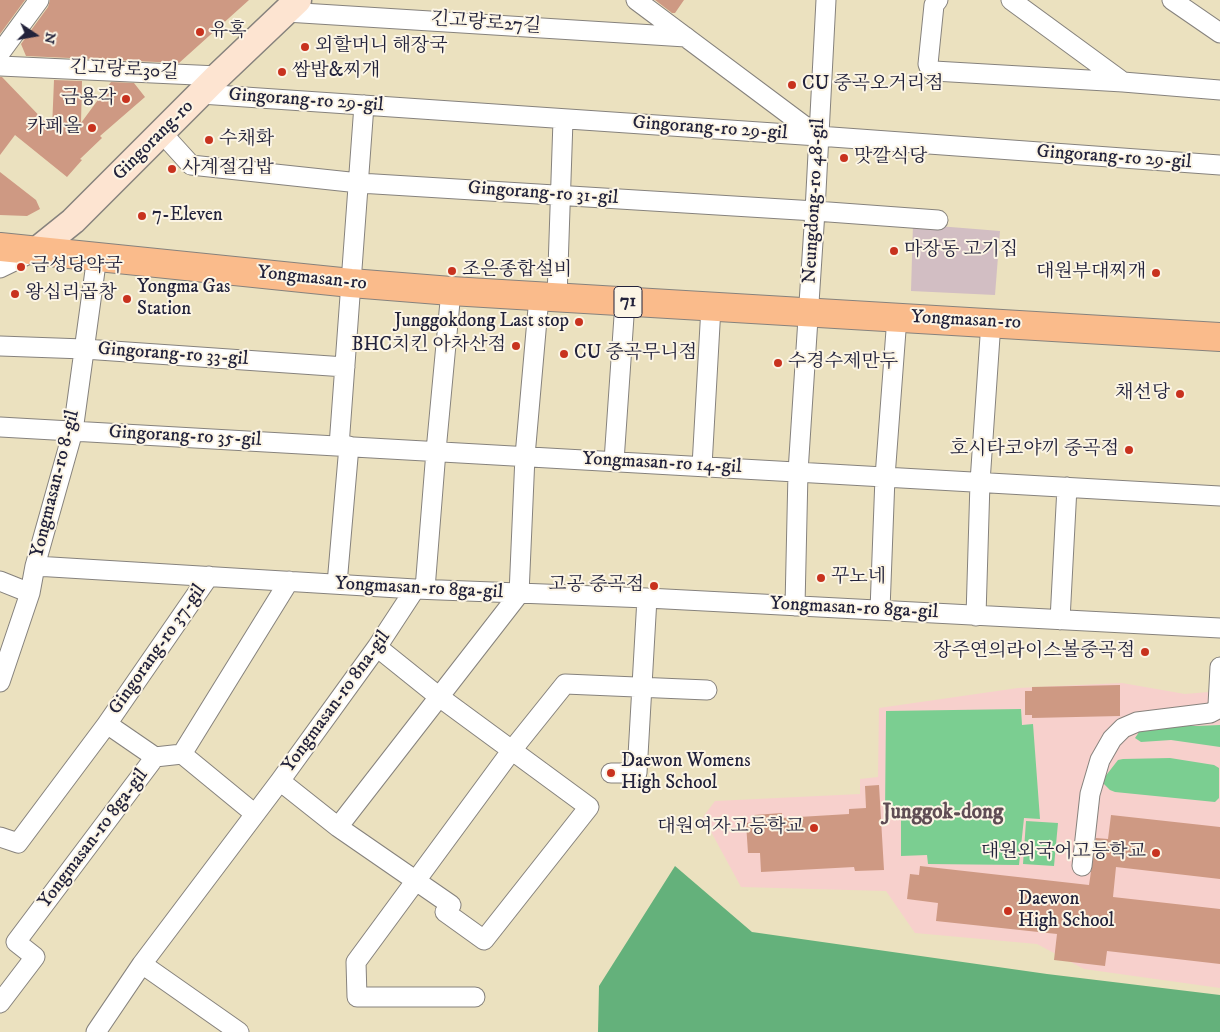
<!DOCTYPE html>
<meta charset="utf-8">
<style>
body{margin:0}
#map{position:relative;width:1220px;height:1032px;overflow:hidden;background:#ebe1bf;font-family:"IM FELL DW Pica",serif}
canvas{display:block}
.north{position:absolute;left:10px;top:10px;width:50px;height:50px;-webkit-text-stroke:4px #fcf5e5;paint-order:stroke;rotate:102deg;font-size:14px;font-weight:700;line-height:20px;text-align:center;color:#22223b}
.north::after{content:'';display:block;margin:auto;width:18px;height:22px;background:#22223b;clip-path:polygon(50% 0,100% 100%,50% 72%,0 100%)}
</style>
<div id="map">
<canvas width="1220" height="1032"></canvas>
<div class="north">N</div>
</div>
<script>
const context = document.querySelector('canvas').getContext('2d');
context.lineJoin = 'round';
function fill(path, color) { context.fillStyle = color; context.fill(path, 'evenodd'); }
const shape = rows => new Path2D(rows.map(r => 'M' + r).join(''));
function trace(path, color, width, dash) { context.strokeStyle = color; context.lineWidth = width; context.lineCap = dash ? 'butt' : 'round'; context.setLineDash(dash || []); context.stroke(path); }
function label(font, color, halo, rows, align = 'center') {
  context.font = font + ' "IM FELL DW Pica","Noto Serif KR",serif'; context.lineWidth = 4; context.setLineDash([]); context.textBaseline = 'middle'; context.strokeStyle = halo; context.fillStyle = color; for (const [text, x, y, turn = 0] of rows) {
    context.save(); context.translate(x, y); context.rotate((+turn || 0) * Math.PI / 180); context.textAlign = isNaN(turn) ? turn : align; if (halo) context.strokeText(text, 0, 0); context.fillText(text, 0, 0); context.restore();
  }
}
const built = shape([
 [1122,683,1185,694,1209,692,1220,694,1220,988,1084,969,1037,944,915,933,886,891,741,887,703,817,715,801,860,794,860,779,878,777,879,708,1018,688]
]);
const industrial = shape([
 [913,224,1000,231,995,295,911,291]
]);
const green = shape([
 [1021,709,1022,725,1033,724,1040,819,1024,818,1019,865,928,864,927,855,901,856,901,814,885,813,886,711],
 [1161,724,1196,726,1220,725,1220,747,1171,740,1141,742,1135,738,1139,732,1146,727],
 [1170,758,1214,765,1219,768,1219,798,1215,802,1115,792,1110,790,1103,783,1104,778,1118,760,1123,759],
 [1026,821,1058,823,1054,866,1023,864]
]);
const forest = shape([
 [675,866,752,932,1047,974,1220,995,1220,1032,598,1032,599,986]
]);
const building = shape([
 [0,0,25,0,0,34],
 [50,0,249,0,179,63,26,56,21,44,48,7],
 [655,0,684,0,675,13,672,13],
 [0,77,2,77,52,129,54,80,82,81,81,123,111,82,134,83,145,97,100,136,102,138,80,159,82,160,67,177,15,135,0,155],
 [0,172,36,200,40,209,27,216,0,215],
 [1120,685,1120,716,1032,718,1032,715,1025,715,1025,691,1032,691,1032,687],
 [879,785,884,870,855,871,854,867,761,872,760,853,748,853,746,823,755,822,754,815,782,813,782,818,849,814,849,809,866,808,865,786],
 [1111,815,1220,827,1220,879,1116,867,1113,897,1220,909,1220,964,1107,951,1105,966,1054,960,1057,934,936,921,938,903,907,899,910,874,919,875,920,866,1089,885,1096,838,1108,839]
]);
const minor = shape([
 [636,0,818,136],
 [938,0,934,5,928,64,930,69,934,71,1123,82,1220,90],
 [1011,0,1123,82],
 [1172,0,1220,33],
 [286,12,686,37],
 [0,53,39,0],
 [0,66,218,76],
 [201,94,818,136,1220,165],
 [162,133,191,165,359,183,815,211,938,220],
 [0,268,35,251],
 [557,298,563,120],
 [0,346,84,349,345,367],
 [0,427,1220,496],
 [339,446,364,105],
 [614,461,625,302],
 [702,466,711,307],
 [35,566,415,589,647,598,1220,628],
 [0,581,30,593],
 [337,584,349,446],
 [425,589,436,451,451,291],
 [795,606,798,472,815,211,826,0],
 [880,610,885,477,897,317],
 [976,616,980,482,991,322],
 [1060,620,1067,487],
 [0,682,30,593,35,566,73,431,97,256],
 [107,724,155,757],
 [182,754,255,814],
 [611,773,637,773,647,598],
 [280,781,338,827,451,905,445,912,484,940,589,807,438,696,377,647],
 [338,827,519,594,525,456,539,297],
 [0,837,18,843,107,724,209,576],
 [1082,866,1090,794,1100,760,1112,739,1123,728,1137,722,1210,713,1216,710,1218,705,1220,667],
 [142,964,239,1032],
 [475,997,357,997,356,962,512,750,565,684,707,690],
 [0,1003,35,957,16,942,155,757,182,754,289,581],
 [96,1032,142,964,280,781,377,647,415,589]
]);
const secondary = shape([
 [37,250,73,221,218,76,298,0]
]);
const primary = shape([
 [0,247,351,283,451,291,1220,337]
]);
const markers = [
 [200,32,5,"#c8321e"],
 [305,47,5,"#c8321e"],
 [282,72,5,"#c8321e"],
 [792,85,5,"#c8321e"],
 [126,99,5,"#c8321e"],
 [92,128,5,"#c8321e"],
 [209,140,5,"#c8321e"],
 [844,158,5,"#c8321e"],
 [172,169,5,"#c8321e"],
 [142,216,5,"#c8321e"],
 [894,251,5,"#c8321e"],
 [21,267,5,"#c8321e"],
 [452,271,5,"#c8321e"],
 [1156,273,5,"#c8321e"],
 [15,294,5,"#c8321e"],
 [127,299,5,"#c8321e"],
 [579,322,5,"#c8321e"],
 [516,346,5,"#c8321e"],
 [564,354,5,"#c8321e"],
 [778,363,5,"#c8321e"],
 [1180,394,5,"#c8321e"],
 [1129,450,5,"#c8321e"],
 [821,578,5,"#c8321e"],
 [654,586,5,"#c8321e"],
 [1145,652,5,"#c8321e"],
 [611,773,5,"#c8321e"],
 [814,828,5,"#c8321e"],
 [1156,853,5,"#c8321e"],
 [1008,911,5,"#c8321e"]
];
const shields = [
 [628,302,28]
];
const shieldNames = [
 ["71",628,302]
];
const streetNames = [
 ["긴고랑로27길",486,24,4],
 ["긴고랑로30길",124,71,3],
 ["Gingorang-ro 29-gil",306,101,4],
 ["Gingorang-ro 29-gil",710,129,4],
 ["Gingorang-ro",154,141,-45],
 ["Gingorang-ro 29-gil",1114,158,4],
 ["Gingorang-ro 31-gil",543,194,4],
 ["Neungdong-ro 48-gil",815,201,-87],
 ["Yongmasan-ro",312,279,6],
 ["Yongmasan-ro",966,321,3],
 ["Gingorang-ro 33-gil",173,355,4],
 ["Gingorang-ro 35-gil",185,437,3],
 ["Yongmasan-ro 14-gil",662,464,3],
 ["Yongmasan-ro 8-gil",56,484,-76],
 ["Yongmasan-ro 8ga-gil",419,589,3],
 ["Yongmasan-ro 8ga-gil",854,609,3],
 ["Gingorang-ro 37-gil",158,650,-55],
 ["Yongmasan-ro 8na-gil",337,702,-54],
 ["Yongmasan-ro 8ga-gil",94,839,-53]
];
const poiNames = [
 ["유혹",210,32],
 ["외할머니 해장국",315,47],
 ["쌈밥&찌개",292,72],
 ["CU 중곡오거리점",802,85],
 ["금용각",116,99,"right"],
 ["카페올",82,128,"right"],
 ["수채화",219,140],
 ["맛깔식당",854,158],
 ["사계절김밥",182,169],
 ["7-Eleven",152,216],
 ["마장동 고기집",904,251],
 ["금성당약국",31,267],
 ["조은종합설비",462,271],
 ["대원부대찌개",1146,273,"right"],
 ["Yongma Gas",137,288],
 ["Station",137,310],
 ["왕십리곱창",25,294],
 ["Junggokdong Last stop",569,322,"right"],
 ["BHC치킨 아차산점",506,346,"right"],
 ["CU 중곡무니점",574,354],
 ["수경수제만두",788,363],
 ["채선당",1170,394,"right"],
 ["호시타코야끼 중곡점",1119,450,"right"],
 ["꾸노네",831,578],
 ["고공 중곡점",644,586,"right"],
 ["장주연의라이스볼중곡점",1135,652,"right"],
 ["Daewon Womens",621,762],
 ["High School",621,784],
 ["대원여자고등학교",804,828,"right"],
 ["대원외국어고등학교",1146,853,"right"],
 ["Daewon",1018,900],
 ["High School",1018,922]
];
const quarterNames = [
 ["Junggok-dong",943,814]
];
fill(built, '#f7d0cc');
fill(industrial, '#d2bec3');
fill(green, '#7bce91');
fill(forest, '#64b17b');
fill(building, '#ce9983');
trace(minor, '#86827d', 21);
trace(secondary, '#86827d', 29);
trace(primary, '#86827d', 30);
trace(minor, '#fff', 19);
trace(secondary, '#fde4d1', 26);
trace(primary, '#fabb8b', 28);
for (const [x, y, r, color] of markers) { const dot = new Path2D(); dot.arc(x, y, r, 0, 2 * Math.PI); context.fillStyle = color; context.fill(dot); trace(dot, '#fcf5e5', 2); }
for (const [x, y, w] of shields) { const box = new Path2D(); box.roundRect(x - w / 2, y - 15.5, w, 31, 4); context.fillStyle = '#fcf5e5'; context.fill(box); trace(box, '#22223b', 1); }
label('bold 18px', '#22223b', null, shieldNames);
label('19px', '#22223b', '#fcf5e5', streetNames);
label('19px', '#22223b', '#fcf5e5', poiNames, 'left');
label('bold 21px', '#5e4c54', '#fcf5e5', quarterNames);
</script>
